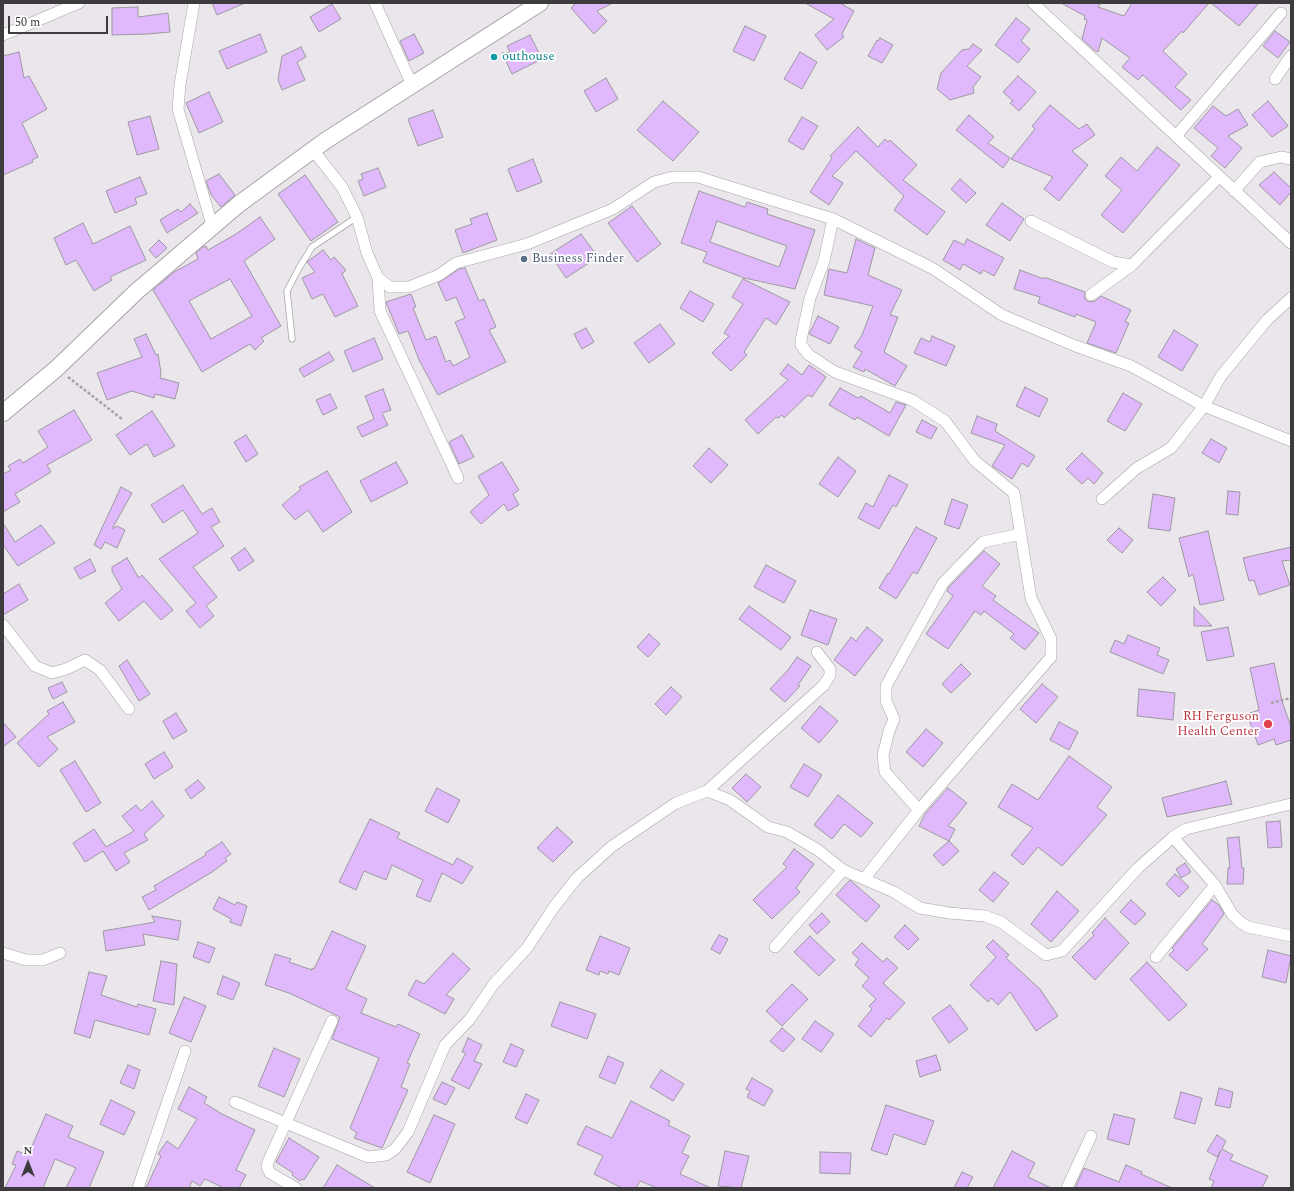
<!DOCTYPE html>
<style>
body{margin:0}
#map{position:relative;width:1294px;height:1191px;overflow:hidden;background:#eae6ec;font-family:Spectral,serif}
canvas{display:block}
.frame{position:absolute;inset:0;border:4px solid #3d3b3d;pointer-events:none}
.north{position:absolute;left:8px;top:1143px;width:40px;height:40px;-webkit-text-stroke:3px #fff;paint-order:stroke;rotate:0deg;font-size:11px;font-weight:700;line-height:16px;text-align:center;color:#3d3b3d}
.north::after{content:'';display:block;margin:auto;width:14px;height:18px;background:#3d3b3d;clip-path:polygon(50% 0,100% 100%,50% 72%,0 100%)}
.scale{position:absolute;left:8px;top:16px;width:100px;height:18px;box-sizing:border-box;border:2px solid #3d3b3d;border-top:0;padding-left:5px;font-size:12px;line-height:14px;white-space:nowrap;color:#3d3b3d;-webkit-text-stroke:3px #fff;paint-order:stroke}
</style>
<div id="map">
<canvas width="1294" height="1191"></canvas>
<div class="frame"></div>
<div class="north">N</div>
<div class="scale">50 m</div>
</div>
<script>
const context = document.querySelector('canvas').getContext('2d');
context.lineJoin = 'round';
function fill(path, color) { context.fillStyle = color; context.fill(path, 'evenodd'); }
const shape = rows => new Path2D(rows.map(r => 'M' + r).join(''));
function trace(path, color, width, dash) { context.strokeStyle = color; context.lineWidth = width; context.lineCap = dash ? 'butt' : 'round'; context.setLineDash(dash || []); context.stroke(path); }
function label(font, color, halo, rows, align = 'center') {
  context.font = font + ' Spectral,serif'; context.lineWidth = 3.5; context.setLineDash([]); context.textBaseline = 'middle'; context.strokeStyle = halo; context.fillStyle = color; for (const [text, x, y, turn = 0] of rows) {
    context.save(); context.translate(x, y); context.rotate((+turn || 0) * Math.PI / 180); context.textAlign = isNaN(turn) ? turn : align; if (halo) context.strokeText(text, 0, 0); context.fillText(text, 0, 0); context.restore();
  }
}
const building = shape([
 [212,3,245,3,217,15,212,3],
 [576,3,613,3,597,11,607,21,594,34,571,8,576,3],
 [805,3,840,3,854,11,842,34,844,37,827,50,815,35,834,19,805,3],
 [1061,3,1101,3,1098,7,1124,16,1132,3,1209,3,1183,33,1182,31,1163,51,1187,74,1175,87,1191,100,1181,110,1143,75,1138,80,1122,67,1130,58,1102,38,1098,52,1094,50,1082,39,1087,20,1084,19,1085,16,1061,3],
 [1211,3,1259,3,1239,26,1211,3],
 [332,4,341,19,319,32,310,17,332,4],
 [138,7,138,17,168,13,170,32,147,34,112,35,112,8,138,7],
 [1016,18,1030,29,1021,41,1030,49,1018,63,995,45,1016,18],
 [745,26,766,36,754,61,733,51,745,26],
 [1275,31,1290,42,1278,58,1263,46,1275,31],
 [260,34,267,52,227,69,219,51,260,34],
 [414,34,424,53,409,61,400,41,414,34],
 [530,35,542,59,512,74,502,53,510,52,507,46,530,35],
 [880,38,893,45,882,63,868,56,877,40,878,41,880,38],
 [973,44,982,50,967,66,981,77,973,87,974,93,950,100,937,89,941,73,962,50,969,49,973,44],
 [301,47,306,57,297,62,305,80,282,90,278,80,282,56,301,47],
 [19,52,24,78,29,76,47,109,22,123,38,157,32,160,33,162,3,175,3,56,19,52],
 [800,52,817,62,802,89,784,79,800,52],
 [1018,76,1036,92,1019,111,1010,103,1013,101,1003,92,1018,76],
 [606,78,618,99,596,112,584,91,606,78],
 [209,92,223,122,199,133,186,103,209,92],
 [663,101,699,132,673,161,637,130,663,101],
 [1268,101,1288,126,1272,137,1252,115,1268,101],
 [1050,105,1079,129,1087,124,1095,135,1072,151,1088,165,1059,201,1044,189,1053,177,1011,159,1035,129,1032,126,1050,105],
 [1213,106,1226,116,1238,109,1248,125,1228,136,1242,148,1225,168,1211,156,1218,148,1194,128,1213,106],
 [433,110,443,137,418,146,408,119,433,110],
 [969,115,994,137,988,143,1010,158,1003,168,956,130,969,115],
 [150,116,159,149,137,155,128,122,150,116],
 [802,117,818,126,803,150,788,141,802,117],
 [858,127,878,147,885,139,888,142,890,140,917,165,903,180,945,212,927,235,894,210,904,196,856,151,832,176,843,183,829,205,810,192,832,158,830,156,858,127],
 [1157,147,1180,165,1123,233,1101,215,1122,190,1105,176,1121,157,1137,171,1157,147],
 [533,159,542,182,517,192,508,169,533,159],
 [378,168,386,187,364,196,358,181,363,179,361,174,378,168],
 [1274,172,1291,188,1291,192,1280,205,1259,185,1274,172],
 [219,174,235,195,221,207,211,195,206,181,219,174],
 [305,175,338,222,311,241,278,194,305,175],
 [140,177,147,194,135,198,137,204,115,213,106,191,140,177],
 [960,179,976,193,966,203,951,189,960,179],
 [699,191,745,207,747,202,768,209,767,214,815,230,795,289,744,278,703,262,707,252,681,243,699,191],
 [717,221,787,246,779,267,710,242,717,221],
 [1002,203,1024,219,1010,241,986,225,1002,203],
 [190,204,198,213,167,233,160,220,178,209,181,212,190,204],
 [632,206,661,244,637,262,608,223,632,206],
 [487,213,497,240,463,253,455,230,472,224,470,219,487,213],
 [260,217,275,239,244,261,281,326,261,338,264,341,255,350,250,344,202,372,153,290,174,272,198,259,196,253,203,247,206,246,208,250,236,234,260,217],
 [230,279,252,316,211,339,189,301,230,279],
 [83,223,93,244,130,226,146,260,110,277,112,280,94,291,76,260,66,265,54,238,83,223],
 [581,234,598,257,566,278,550,254,581,234],
 [856,239,875,248,868,275,902,290,890,315,898,317,884,352,907,366,895,386,865,369,864,372,853,367,862,352,854,347,862,335,873,306,824,295,829,269,847,273,856,239],
 [967,239,1004,258,994,276,983,270,981,274,963,264,960,270,943,260,954,240,964,245,967,239],
 [159,240,167,248,156,258,149,250,159,240],
 [323,250,331,260,334,257,346,270,342,274,358,306,335,317,323,294,312,299,302,278,315,272,307,262,323,250],
 [465,268,479,301,484,299,496,327,489,330,506,362,438,395,419,360,408,331,399,334,386,302,411,294,416,307,413,308,426,340,436,336,446,362,450,360,453,366,470,357,455,322,465,318,456,297,446,301,438,283,459,269,465,268],
 [1020,270,1041,278,1047,278,1085,292,1085,299,1089,302,1095,301,1101,296,1131,310,1125,322,1129,323,1116,353,1087,343,1096,322,1076,314,1075,317,1038,303,1040,297,1014,289,1020,270],
 [743,279,790,302,776,325,766,318,744,352,747,355,731,371,712,353,729,336,724,333,743,304,732,297,743,279],
 [690,291,714,304,703,322,680,308,690,291],
 [818,316,839,327,830,344,809,334,818,316],
 [660,324,675,344,649,363,634,343,660,324],
 [586,328,594,342,582,349,574,334,586,328],
 [1174,330,1198,345,1182,371,1158,357,1174,330],
 [146,334,156,355,158,354,161,373,160,378,179,383,175,399,155,394,154,398,132,391,107,400,97,373,142,357,134,339,146,334],
 [932,336,955,346,946,366,914,353,921,338,930,342,932,336],
 [374,338,383,359,353,372,344,351,374,338],
 [329,352,334,360,304,377,299,369,329,352],
 [788,364,802,375,809,365,826,377,812,397,808,395,784,418,782,415,778,418,776,417,758,434,745,420,788,380,780,374,788,364],
 [1025,387,1048,399,1039,417,1016,406,1025,387],
 [840,388,858,398,861,396,890,413,896,402,906,405,889,436,857,417,855,420,829,405,840,388],
 [383,389,391,410,382,413,388,425,362,437,357,427,374,419,365,396,383,389],
 [1123,393,1142,404,1125,431,1107,421,1123,393],
 [330,394,337,408,323,415,316,400,330,394],
 [74,410,92,440,47,465,51,472,15,494,20,502,3,512,3,474,11,470,8,466,20,459,23,463,48,447,38,431,74,410],
 [152,411,175,446,154,457,147,444,130,455,116,435,152,411],
 [977,416,997,424,995,431,1035,456,1028,467,1022,463,1012,479,992,466,1005,445,971,433,977,416],
 [922,420,937,428,931,439,916,432,922,420],
 [246,435,258,454,246,462,234,442,246,435],
 [462,435,474,457,459,464,449,442,462,435],
 [1211,439,1227,448,1219,463,1202,453,1211,439],
 [709,448,728,465,711,483,693,466,709,448],
 [1082,453,1103,473,1094,484,1088,478,1082,484,1066,469,1082,453],
 [838,457,856,471,838,497,819,484,838,457],
 [396,462,408,483,371,502,360,481,396,462],
 [502,462,519,490,513,494,519,505,508,511,504,504,481,524,470,512,489,495,478,476,502,462],
 [327,471,352,512,323,532,308,510,295,520,282,505,301,489,299,487,327,471],
 [889,475,908,485,896,507,893,505,879,529,858,518,866,503,873,507,889,475],
 [183,485,202,514,212,508,220,522,211,527,224,546,193,567,217,597,206,606,214,616,200,628,186,611,196,603,159,559,198,533,183,510,163,523,151,505,183,485],
 [121,487,132,493,112,529,117,526,125,530,117,548,105,542,101,549,94,545,121,487],
 [1228,491,1240,492,1238,515,1226,514,1228,491],
 [1153,494,1175,498,1170,531,1148,528,1153,494],
 [952,499,968,505,959,529,944,524,952,499],
 [3,523,15,542,41,525,55,543,18,566,3,545,3,523],
 [916,527,937,538,917,574,913,572,896,599,879,588,888,573,889,574,916,527],
 [1119,528,1133,540,1122,553,1107,540,1119,528],
 [1208,531,1224,600,1200,605,1193,574,1189,577,1179,538,1208,531],
 [1291,547,1291,560,1282,561,1290,585,1259,595,1254,580,1249,581,1243,558,1291,547],
 [245,548,254,561,239,571,231,558,245,548],
 [984,551,1000,564,982,586,996,596,993,600,1039,633,1025,650,1010,638,1014,634,984,611,981,615,975,611,948,649,926,634,953,596,947,591,949,587,984,551],
 [127,558,139,578,142,575,173,610,161,620,144,601,119,621,105,603,122,589,112,571,112,567,127,558],
 [90,559,96,571,80,579,74,568,90,559],
 [766,565,796,581,784,603,754,587,766,565],
 [1163,577,1176,590,1161,606,1147,592,1163,577],
 [19,584,28,600,3,615,3,594,19,584],
 [749,606,791,637,781,650,739,619,749,606],
 [1194,607,1212,626,1194,626,1194,607],
 [810,610,837,619,828,645,801,635,810,610],
 [867,627,883,640,855,676,834,660,851,637,856,641,867,627],
 [1228,627,1234,656,1207,661,1201,632,1228,627],
 [649,634,660,644,648,657,637,647,649,634],
 [1128,635,1160,648,1157,655,1169,660,1163,674,1110,652,1115,640,1124,644,1128,635],
 [797,657,811,666,798,685,800,686,785,702,770,689,788,670,797,657],
 [127,660,150,694,139,701,119,666,127,660],
 [1274,663,1282,701,1291,727,1291,740,1276,745,1274,739,1258,745,1247,714,1259,710,1250,668,1274,663],
 [961,664,971,674,951,693,942,684,961,664],
 [62,682,67,692,53,699,48,688,62,682],
 [1042,684,1058,697,1036,723,1020,709,1042,684],
 [671,687,682,697,666,715,655,704,671,687],
 [1139,689,1175,693,1173,720,1137,716,1139,689],
 [63,702,75,722,47,737,58,749,39,767,17,743,49,714,47,711,63,702],
 [820,706,838,721,819,743,801,728,820,706],
 [176,713,187,731,173,739,163,721,176,713],
 [3,722,16,737,3,747,3,722],
 [1059,722,1078,732,1069,750,1050,740,1059,722],
 [926,729,943,743,923,767,906,752,926,729],
 [164,752,173,767,154,779,145,764,164,752],
 [1069,756,1112,787,1097,807,1107,815,1062,866,1038,847,1023,865,1011,855,1033,828,998,807,1012,784,1038,800,1069,756],
 [75,761,101,803,86,812,60,770,75,761],
 [804,764,822,775,808,797,790,787,804,764],
 [746,774,761,787,747,802,732,788,746,774],
 [198,780,205,788,191,799,185,790,198,780],
 [1226,781,1232,804,1167,817,1162,798,1226,781],
 [437,788,460,800,448,823,425,811,437,788],
 [948,788,967,803,948,826,955,829,949,841,919,826,925,814,948,788],
 [838,795,873,823,861,837,844,824,832,839,814,825,838,795],
 [152,801,164,816,144,834,148,840,124,853,130,862,116,871,103,851,85,862,73,843,94,829,106,847,134,831,122,816,136,805,141,811,152,801],
 [370,819,400,833,397,838,453,865,457,858,473,867,462,884,442,873,430,902,416,896,423,880,392,865,386,880,364,871,356,890,339,882,370,819],
 [1280,821,1282,847,1268,848,1266,822,1280,821],
 [557,827,573,842,553,862,537,848,557,827],
 [1239,837,1242,868,1244,868,1243,884,1227,884,1228,868,1230,868,1227,838,1239,837],
 [949,841,959,851,943,866,933,855,949,841],
 [222,842,231,854,225,858,227,861,212,872,149,910,142,897,156,890,154,886,206,855,205,853,222,842],
 [794,849,814,864,796,888,800,892,772,919,753,900,787,867,783,864,794,849],
 [1185,863,1191,872,1181,878,1176,869,1185,863],
 [994,872,1009,883,993,902,979,890,994,872],
 [1175,874,1189,887,1179,897,1166,884,1175,874],
 [850,880,880,906,866,922,836,895,850,880],
 [1057,891,1079,911,1051,942,1031,924,1057,891],
 [219,897,235,905,237,902,247,906,241,926,230,922,231,919,213,909,219,897],
 [1131,900,1146,914,1135,925,1120,912,1131,900],
 [1212,900,1219,905,1224,914,1202,944,1208,949,1187,971,1169,955,1174,950,1172,948,1212,900],
 [822,913,830,922,817,934,809,925,822,913],
 [152,916,181,921,178,940,143,934,145,945,106,951,103,931,155,922,152,916],
 [1105,918,1129,943,1095,980,1072,957,1094,935,1092,933,1105,918],
 [905,925,919,939,908,950,894,937,905,925],
 [332,931,366,946,346,989,367,999,361,1013,396,1027,398,1024,420,1034,407,1063,410,1064,401,1087,408,1090,382,1148,354,1138,357,1133,350,1128,379,1058,332,1039,340,1017,289,993,265,985,275,954,291,959,289,962,312,970,312,968,314,969,332,931],
 [719,935,728,939,720,954,711,949,719,935],
 [600,936,630,948,619,975,609,971,608,974,600,971,599,975,586,970,600,936],
 [810,936,835,960,819,976,794,952,810,936],
 [993,940,1009,955,1006,958,1040,989,1058,1016,1036,1031,1010,992,998,1005,991,998,988,1002,970,985,996,957,986,947,993,940],
 [198,942,215,948,209,963,193,957,198,942],
 [862,943,883,962,887,958,898,968,883,983,905,1003,889,1020,887,1018,871,1037,858,1026,872,1009,869,1006,876,999,862,986,869,978,855,965,859,959,852,953,862,943],
 [1268,950,1291,956,1286,983,1262,977,1268,950],
 [453,953,470,969,446,995,454,999,445,1014,408,995,416,980,424,984,453,953],
 [161,961,177,964,174,1005,153,1001,161,961],
 [1147,962,1187,1005,1169,1021,1130,979,1147,962],
 [89,972,107,976,101,995,137,1007,138,1004,156,1009,149,1035,95,1020,90,1038,74,1033,89,972],
 [223,976,240,983,233,1000,217,994,223,976],
 [792,984,808,999,782,1026,766,1011,792,984],
 [184,997,206,1006,191,1042,169,1033,184,997],
 [560,1002,596,1014,587,1039,551,1026,560,1002],
 [950,1005,968,1029,949,1043,932,1018,950,1005],
 [815,1021,834,1034,821,1052,802,1039,815,1021],
 [782,1028,795,1039,783,1052,770,1041,782,1028],
 [468,1038,482,1045,474,1061,482,1064,469,1089,451,1080,466,1053,462,1052,468,1038],
 [511,1044,524,1050,516,1067,503,1062,511,1044],
 [274,1048,300,1059,284,1097,258,1086,274,1048],
 [936,1055,941,1070,920,1077,916,1061,936,1055],
 [608,1056,624,1063,615,1084,599,1077,608,1056],
 [128,1065,140,1070,134,1089,120,1083,128,1065],
 [661,1070,684,1084,673,1101,650,1087,661,1070],
 [752,1078,773,1090,764,1106,747,1097,750,1091,746,1089,752,1078],
 [442,1082,455,1088,446,1105,433,1099,442,1082],
 [189,1087,207,1097,204,1103,222,1114,255,1130,236,1170,246,1175,239,1188,224,1188,205,1179,200,1186,192,1181,189,1188,146,1188,161,1156,158,1154,167,1141,178,1149,197,1119,178,1109,189,1087],
 [1219,1088,1233,1092,1230,1108,1215,1105,1219,1088],
 [1181,1092,1202,1098,1195,1124,1174,1118,1181,1092],
 [526,1094,539,1100,527,1124,515,1118,526,1094],
 [111,1100,135,1112,124,1135,100,1124,111,1100],
 [631,1101,670,1121,668,1125,690,1136,682,1153,689,1156,680,1174,711,1188,657,1188,640,1181,636,1188,622,1188,594,1174,603,1156,577,1144,586,1126,612,1138,631,1101],
 [886,1105,934,1121,925,1145,894,1134,887,1155,871,1150,886,1105],
 [46,1114,73,1126,68,1137,104,1152,89,1188,66,1188,76,1168,55,1159,43,1188,5,1188,16,1165,12,1164,17,1151,28,1155,46,1114],
 [1114,1114,1135,1119,1129,1145,1107,1139,1114,1114],
 [434,1115,455,1124,430,1183,407,1172,434,1115],
 [1217,1135,1226,1141,1222,1149,1233,1155,1230,1160,1268,1176,1262,1188,1211,1188,1214,1181,1209,1179,1221,1150,1217,1157,1207,1151,1217,1135],
 [289,1138,319,1157,304,1180,302,1179,300,1181,292,1175,293,1173,276,1162,289,1138],
 [725,1151,749,1156,741,1188,718,1186,725,1151],
 [1012,1151,1035,1163,1028,1177,1051,1188,993,1188,1012,1151],
 [820,1152,851,1153,850,1174,820,1173,820,1152],
 [337,1165,375,1188,323,1188,337,1165],
 [1126,1165,1142,1172,1141,1174,1172,1188,1075,1188,1084,1168,1119,1182,1126,1165],
 [962,1172,973,1177,967,1188,954,1188,962,1172]
]);
const path = shape([
 [68,377,122,419],
 [1271,703,1291,698]
]);
const lane = shape([
 [292,339,287,291,299,268,312,247,357,217]
]);
const street = shape([
 [194,3,180,85,178,109,212,225],
 [375,3,412,85],
 [1033,3,1291,243],
 [3,35,79,3],
 [1275,79,1291,56],
 [1176,136,1281,13],
 [313,150,342,187,357,217,367,253,378,278,390,287,409,287,439,275,456,263,527,244,613,209,654,182,673,177,698,177,833,219,932,268,1002,315,1073,345,1131,366,1204,406,1291,441],
 [1234,191,1260,162,1281,157,1291,159],
 [833,219,824,261,810,298,801,340,801,345,809,355,835,372,912,400,945,421,975,461,1014,493,1031,598,1051,639,1051,657,919,810,864,879],
 [1031,221,1113,262,1132,265],
 [378,278,380,311,458,478],
 [1091,295,1132,265,1219,177],
 [1102,499,1137,468,1171,448,1204,406,1221,376,1267,320,1291,298],
 [3,625,35,666,52,673,66,669,85,660,100,670,129,709],
 [707,791,824,685,830,675,830,669,817,652],
 [919,810,885,772,883,755,889,731,894,719,886,701,886,686,943,583,983,542,1021,534],
 [1173,837,1215,885,1232,914,1240,922,1248,927,1291,936],
 [775,947,843,870],
 [3,953,26,960,43,960,60,953],
 [1156,957,1215,885],
 [235,1102,368,1157,386,1155,395,1149,408,1132,445,1045,470,1019,493,985,527,948,554,907,577,878,611,847,676,803,707,791,730,800,768,827,787,832,818,850,843,870,894,892,920,908,949,913,985,916,1001,922,1046,955,1062,951,1138,868,1173,837,1186,829,1291,804],
 [138,1188,185,1051],
 [296,1188,270,1173,267,1167,268,1162,332,1021],
 [1067,1188,1091,1136]
]);
const secondary = shape([
 [3,413,56,369,137,291,239,204,325,141,540,3]
]);
const markers = [
 [494,57,4,"#0f9aa8"],
 [524,259,4,"#5c6f8a"],
 [1268,724,5,"#e0444e"]
];
const cultureNames = [
 ["outhouse",502,57]
];
const serviceNames = [
 ["Business Finder",532,259]
];
const healthNames = [
 ["RH Ferguson",1259,717],
 ["Health Center",1259,732]
];
fill(building, '#e0b9fc');
trace(building, '#9c999f', 1);
trace(lane, '#a7a3a8', 7);
trace(street, '#a7a3a8', 12);
trace(secondary, '#a7a3a8', 18);
trace(path, '#a6a3a7', 2.5, [3, 2]);
trace(lane, '#fff', 5.5);
trace(street, '#fff', 11);
trace(secondary, '#fff', 16);
for (const [x, y, r, color] of markers) { const dot = new Path2D(); dot.arc(x, y, r, 0, 2 * Math.PI); context.fillStyle = color; context.fill(dot); trace(dot, '#fff', 1.5); }
label('13px', '#0d838f', '#fff', cultureNames, 'left');
label('13px', '#4e5e75', '#fff', serviceNames, 'left');
label('13px', '#be3a42', '#fff', healthNames, 'right');
</script>
